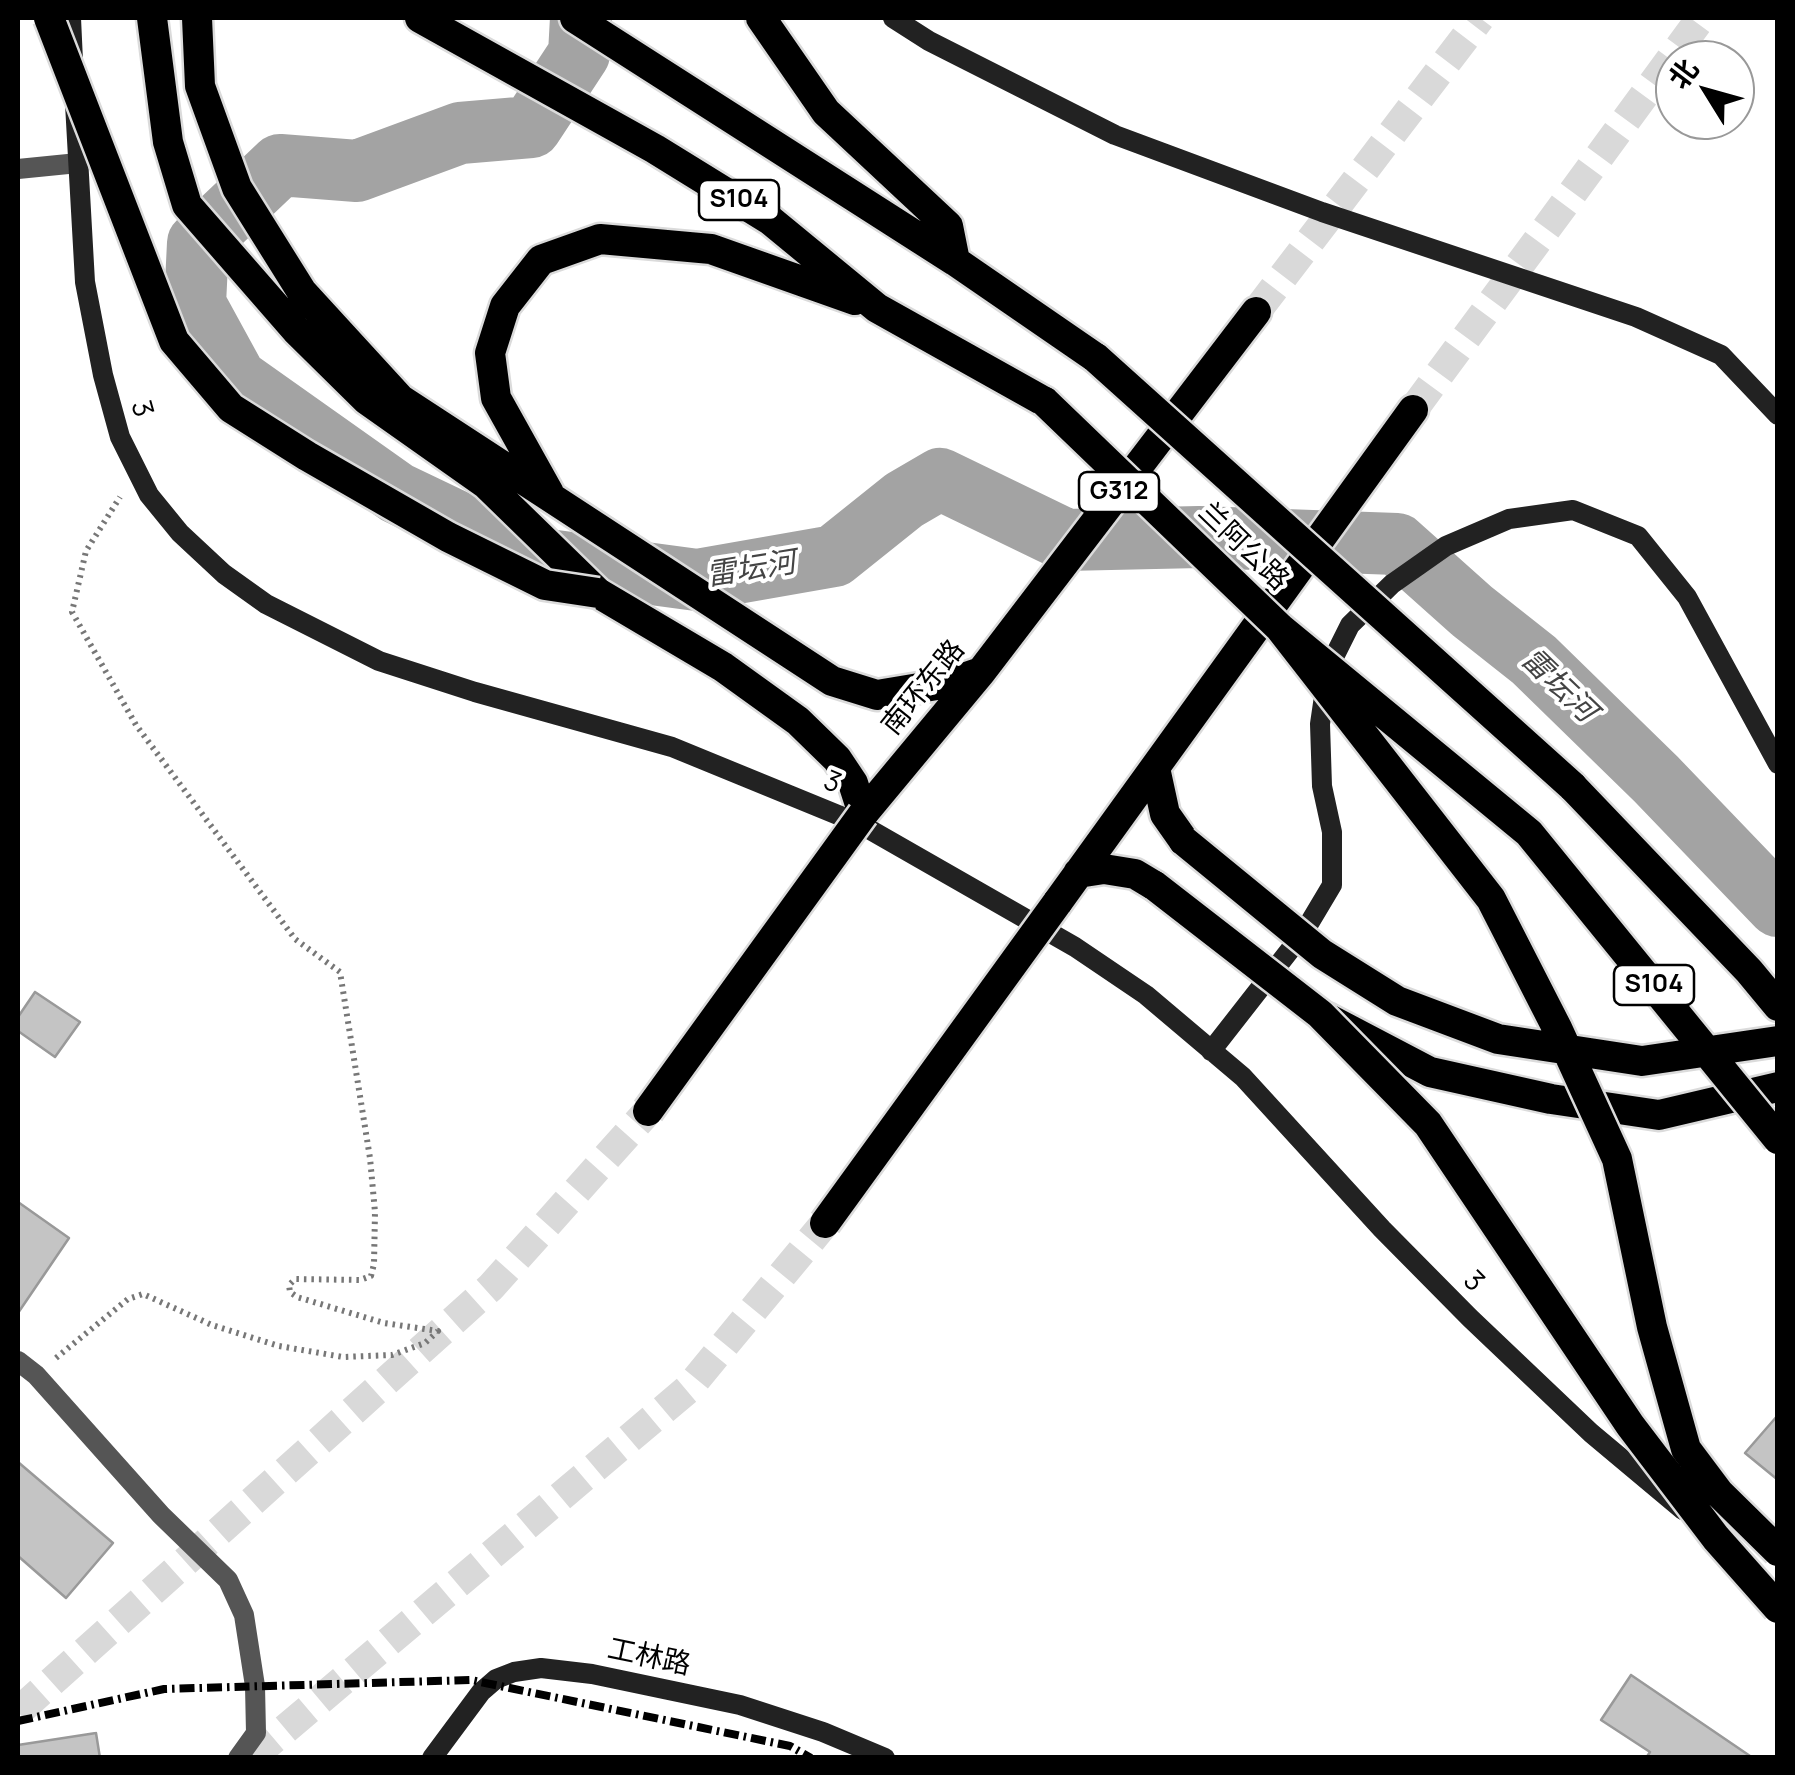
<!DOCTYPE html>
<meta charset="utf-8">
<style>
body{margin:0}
#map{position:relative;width:1795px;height:1775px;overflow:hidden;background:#fff;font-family:Manrope,"Noto Sans SC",sans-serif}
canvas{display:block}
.frame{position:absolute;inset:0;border:20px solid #000;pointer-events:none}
.north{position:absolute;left:1655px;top:40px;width:100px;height:100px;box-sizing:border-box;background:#fff;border:2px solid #999;border-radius:50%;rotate:307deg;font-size:28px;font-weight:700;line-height:40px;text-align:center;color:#000}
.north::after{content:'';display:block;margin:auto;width:35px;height:45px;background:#000;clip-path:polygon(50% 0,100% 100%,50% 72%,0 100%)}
</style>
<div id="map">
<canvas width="1795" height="1775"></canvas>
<div class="frame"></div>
<div class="north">北</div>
</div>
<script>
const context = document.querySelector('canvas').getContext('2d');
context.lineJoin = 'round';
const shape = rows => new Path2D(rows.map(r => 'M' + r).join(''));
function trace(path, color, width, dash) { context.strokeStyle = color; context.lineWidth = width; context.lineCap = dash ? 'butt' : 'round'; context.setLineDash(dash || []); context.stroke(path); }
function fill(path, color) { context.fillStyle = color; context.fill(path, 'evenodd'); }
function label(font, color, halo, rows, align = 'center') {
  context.font = font + ' Manrope,"Noto Sans SC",sans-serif'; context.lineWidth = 8; context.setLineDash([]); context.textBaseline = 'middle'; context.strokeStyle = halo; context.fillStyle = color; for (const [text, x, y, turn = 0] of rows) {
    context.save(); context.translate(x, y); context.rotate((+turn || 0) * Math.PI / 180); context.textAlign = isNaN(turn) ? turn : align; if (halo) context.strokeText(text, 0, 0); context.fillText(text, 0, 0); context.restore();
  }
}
const river = shape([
 [581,18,579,54,531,127,460,133,357,171,280,165,198,243,195,304,236,379,397,493,533,558,697,580,834,556,904,500,940,479,1066,540,1199,537,1397,544,1472,611,1534,660,1656,779,1778,906]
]);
const building = shape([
 [35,992,80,1022,55,1057,18,1031,18,1017,35,992],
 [18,1202,69,1238,18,1313,18,1202],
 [1778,1415,1778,1480,1745,1453,1778,1415],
 [18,1462,113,1543,66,1598,18,1556,18,1462],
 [1631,1675,1753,1758,1646,1758,1650,1752,1601,1720,1631,1675],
 [96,1733,100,1758,18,1758,18,1745,96,1733]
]);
const highwayTunnel = shape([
 [1256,312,1480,18],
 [1413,410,1701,18],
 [18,1712,491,1287,648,1111],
 [251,1758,688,1389,825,1223]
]);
const path = shape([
 [56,1358,128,1299,143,1294,212,1325,279,1346,343,1357,392,1355,425,1343,438,1331,384,1323,297,1297,290,1292,289,1285,295,1279,360,1280,371,1276,374,1264,375,1212,370,1158,340,972,295,939,136,725,72,612,86,551,120,497]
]);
const street = shape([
 [18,169,78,163],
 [18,1361,36,1375,161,1515,228,1580,244,1615,255,1686,256,1733,238,1758]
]);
const secondary = shape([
 [71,18,73,61],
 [893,18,929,41,1115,135,1322,212,1636,317,1721,355,1778,415],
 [75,104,85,282,103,375,120,437,149,495,180,533,224,574,266,604,379,661,475,692,672,747,860,824,1075,947,1146,995,1243,1077,1382,1229,1470,1318,1591,1433,1683,1510],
 [1211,1051,1304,932,1332,885,1332,832,1322,786,1320,724,1328,669,1350,625,1392,584,1446,546,1509,519,1573,510,1638,536,1687,597,1778,764],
 [432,1758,481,1692,496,1679,514,1672,541,1668,592,1674,740,1705,823,1732,885,1758]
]);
const highway = shape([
 [152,18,168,142,187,205,296,330,367,400,486,484,598,593,723,667,798,721,837,759,853,783,863,814],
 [197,18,200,86,237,188,302,292,400,399,832,681,877,695,949,683,981,672],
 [420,18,655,149,770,220,877,308,1045,402],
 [575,18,955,261,1096,358],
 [761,18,826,112,948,226,955,261],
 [549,493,496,398,490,353,505,306,541,260,600,239,711,249,855,300],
 [1155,768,1165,814,1184,841],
 [1572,786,1749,971,1778,1006],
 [863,814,981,672,1256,312],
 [1078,873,1104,869,1135,874,1155,886],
 [1057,903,1413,410],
 [1327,1018,1430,1072,1551,1099,1659,1115,1778,1087]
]);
const rail = shape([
 [18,1721,164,1689,471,1680,790,1746,811,1758]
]);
const highwayBridge = shape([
 [49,18,174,341,231,408,307,456,448,537,545,585,598,593],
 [1096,358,1572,786],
 [1045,402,1280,628,1529,833,1778,1139],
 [1280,628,1491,899,1557,1028,1617,1159,1652,1327,1686,1449,1719,1493,1778,1551],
 [1184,841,1322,954,1397,1001,1498,1039,1642,1061,1778,1041],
 [1155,886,1320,1014,1428,1124,1630,1425,1716,1538,1778,1608],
 [648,1111,863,814],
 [825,1223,1057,903]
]);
const shields = [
 [739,200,80],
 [1119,492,80],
 [1654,985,80]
];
const shieldNames = [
 ["S104",739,200],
 ["G312",1119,492],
 ["S104",1654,985]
];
const streetNames = [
 ["3",141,409,74],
 ["兰阿公路",1243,547,44],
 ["南环东路",924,688,-51],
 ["3",832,783,23],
 ["3",1473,1282,45],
 ["工林路",649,1658,12]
];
const waterNames = [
 ["雷坛河",751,570,-9],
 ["雷坛河",1558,686,44]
];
trace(river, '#a3a3a3', 62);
fill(building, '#c4c4c4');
trace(building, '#999', 2.5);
trace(highwayTunnel, '#d9d9d9', 30, [30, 15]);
trace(highway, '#dbdbdb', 35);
trace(path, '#777', 6, [2.5, 5]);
trace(street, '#555', 20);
trace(secondary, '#222', 20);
trace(highway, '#000', 30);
trace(rail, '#000', 8, [15, 5, 2.5, 5]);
trace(highwayBridge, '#dbdbdb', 35, []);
trace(highwayBridge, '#000', 30);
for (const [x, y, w] of shields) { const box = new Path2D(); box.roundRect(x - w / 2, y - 20, w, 40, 8); context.fillStyle = '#fff'; context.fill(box); trace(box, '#000', 2.5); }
label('bold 25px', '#000', null, shieldNames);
label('28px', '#000', '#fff', streetNames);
label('italic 30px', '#444', '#fff', waterNames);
</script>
